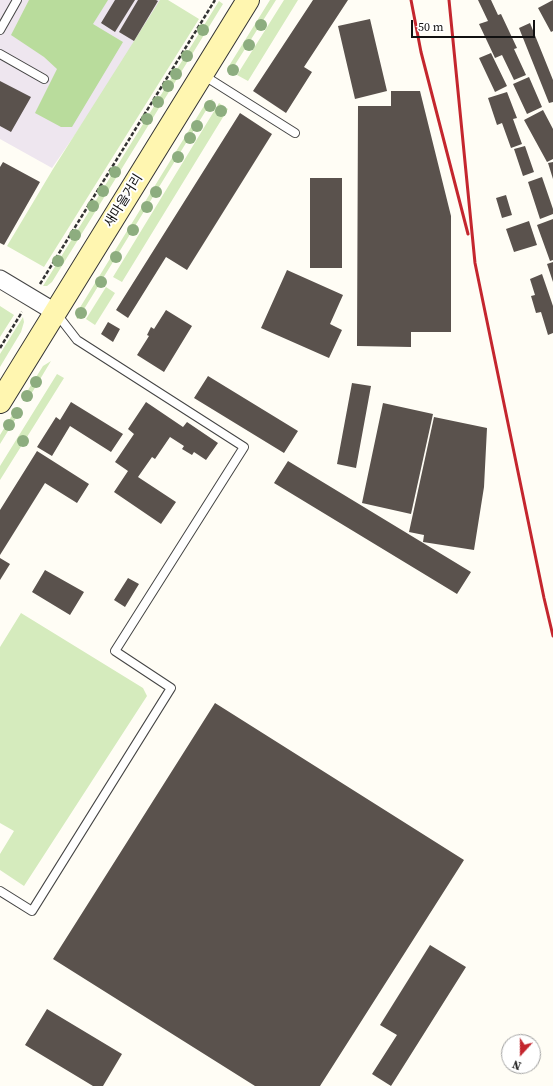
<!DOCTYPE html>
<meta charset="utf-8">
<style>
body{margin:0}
#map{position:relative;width:553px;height:1086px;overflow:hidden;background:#fffdf5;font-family:"Source Serif 4",serif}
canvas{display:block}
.north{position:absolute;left:501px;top:1034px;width:40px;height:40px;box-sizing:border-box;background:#fff;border:1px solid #a0a0a0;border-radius:50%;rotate:201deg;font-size:11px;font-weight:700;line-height:16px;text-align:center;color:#111}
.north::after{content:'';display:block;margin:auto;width:14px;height:18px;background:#c4262e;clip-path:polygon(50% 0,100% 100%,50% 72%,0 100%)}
.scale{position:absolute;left:411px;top:20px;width:124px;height:18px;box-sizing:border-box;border:2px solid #111;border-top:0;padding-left:5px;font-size:12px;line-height:14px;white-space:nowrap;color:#111;-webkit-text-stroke:3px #fff;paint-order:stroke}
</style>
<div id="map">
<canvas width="553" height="1086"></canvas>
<div class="north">N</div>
<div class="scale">50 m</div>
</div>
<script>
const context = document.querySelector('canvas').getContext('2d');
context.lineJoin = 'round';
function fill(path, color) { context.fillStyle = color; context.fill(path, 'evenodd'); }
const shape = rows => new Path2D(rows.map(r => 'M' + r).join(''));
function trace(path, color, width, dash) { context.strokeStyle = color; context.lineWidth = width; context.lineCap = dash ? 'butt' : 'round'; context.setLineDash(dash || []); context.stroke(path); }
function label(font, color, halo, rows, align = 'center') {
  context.font = font + ' "Source Serif 4","Noto Sans KR",serif'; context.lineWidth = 4; context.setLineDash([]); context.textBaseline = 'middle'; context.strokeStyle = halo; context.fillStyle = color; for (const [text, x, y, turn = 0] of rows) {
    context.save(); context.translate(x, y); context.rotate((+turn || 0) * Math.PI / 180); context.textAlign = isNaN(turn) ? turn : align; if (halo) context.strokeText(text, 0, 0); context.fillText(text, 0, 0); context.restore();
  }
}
const industrial = shape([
 [0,0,163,0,137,45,52,168,0,139]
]);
const green = shape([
 [160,0,168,0,199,19,44,267,7,246,53,169],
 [270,0,276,0,231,71,227,69],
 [284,0,298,0,248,81,237,75],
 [219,1,223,4,52,282,47,286,43,286],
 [213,99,78,319,77,319,76,314,207,101],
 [219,103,228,109,122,282,113,277],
 [106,287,115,293,95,325,86,319],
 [0,306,14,315,0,337],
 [23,317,24,322,21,332,0,367,0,354],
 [51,361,27,401,23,398,43,366],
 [57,374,64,378,0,480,0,466],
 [17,407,21,410,0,444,0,435],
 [21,613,143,688,147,696,24,886,0,870,0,854,14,831,0,823,0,647]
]);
const forest = shape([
 [29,0,108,0,93,24,123,42,72,127,61,127,35,113,57,69,44,57,11,35]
]);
const building = shape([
 [115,0,135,0,115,32,101,23],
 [138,0,156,0,158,1,134,41,119,32],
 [313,0,348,0,304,67,312,72,286,113,253,91],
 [478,0,491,0,498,15,501,14,517,48,514,49,526,75,514,80,502,55,495,58,479,24,488,21],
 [553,0,553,31,551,32,538,8],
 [370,19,387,91,355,99,338,26],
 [530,23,553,80,553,102,549,103,519,28],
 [491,53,507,86,495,92,479,58],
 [529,77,542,107,527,114,513,84],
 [0,81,31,97,11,132,0,126],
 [391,91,420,91,451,216,451,332,411,332,411,347,357,346,358,106,391,106],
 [507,92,517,118,513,119,522,144,511,148,502,123,497,125,488,98],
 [543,110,553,129,553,159,547,162,524,120],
 [240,113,272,134,187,270,166,257,128,318,116,310],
 [525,146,534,172,523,176,514,149],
 [3,162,40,182,4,245,0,243,0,167],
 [553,162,553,179,548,163],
 [542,177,553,209,553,214,540,219,528,182],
 [310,178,342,178,342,268,310,268],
 [506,195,512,215,502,218,496,198],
 [553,219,553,260,550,261,537,225],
 [529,221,537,245,514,252,506,229],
 [553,262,553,282,547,264],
 [287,270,343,295,330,324,342,330,329,358,261,328],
 [542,274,553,306,553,333,548,335,541,312,536,313,531,296,535,295,530,279],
 [166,310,192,326,164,372,137,355,149,336,147,335,151,327,154,329],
 [108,322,120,329,113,342,101,334],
 [208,376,298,431,284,453,194,398],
 [352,383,371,386,356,468,337,464],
 [71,402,123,434,111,452,70,426,52,456,37,447,56,417,60,420],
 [146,402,183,427,187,422,218,443,206,460,194,452,192,455,182,449,184,446,170,437,155,459,152,457,138,477,176,502,161,524,114,492,128,471,115,462,134,434,128,429],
 [383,403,433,414,411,514,362,503],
 [434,417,487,428,484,487,474,550,423,542,424,535,409,532],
 [37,451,89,484,77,503,45,483,0,555,0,510],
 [288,461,471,572,457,594,274,483],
 [0,558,10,564,0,580],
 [45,570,84,592,70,615,32,592],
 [128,578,139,584,125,607,114,600],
 [215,703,464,860,320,1086,255,1086,53,959],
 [430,945,466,967,391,1086,372,1074,397,1035,380,1025],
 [47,1009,122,1054,103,1086,93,1086,25,1045]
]);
const path = shape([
 [40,284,215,0],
 [0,348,22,312]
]);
const lane = shape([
 [0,30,17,0],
 [0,54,44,79],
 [203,75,295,133],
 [0,891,32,911,171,688,115,651,244,447,77,340,56,313]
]);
const street = shape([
 [0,279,55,312]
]);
const secondary = shape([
 [0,402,248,0]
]);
const rail = shape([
 [411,0,421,52,468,234],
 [449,0,475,263,544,598,553,636]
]);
const trees = [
 [261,25],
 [203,30],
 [249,45],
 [187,56],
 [233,70],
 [176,74],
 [168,86],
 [158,102],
 [210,106],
 [221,111],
 [147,119],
 [197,126],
 [190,138],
 [178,157],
 [115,172],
 [103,191],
 [156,192],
 [93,206],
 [147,207],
 [133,230],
 [75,235],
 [116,257],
 [58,261],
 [101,282],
 [81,313],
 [36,382],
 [27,396],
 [17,413],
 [9,425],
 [23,441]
];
const streetNames = [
 ["새마을거리",124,201,-58]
];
fill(industrial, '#eee6ef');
fill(green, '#d5ebbd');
fill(forest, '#b9dc9c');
fill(building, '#5a524d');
trace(lane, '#444', 10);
trace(street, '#444', 19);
trace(secondary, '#333', 24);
trace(path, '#333', 2.5, [4, 2]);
trace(lane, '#fff', 8);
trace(street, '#fff', 17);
trace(secondary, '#fff6b0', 22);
trace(rail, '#c4262e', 3);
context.fillStyle = '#8dad7f';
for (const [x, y] of trees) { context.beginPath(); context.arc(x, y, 6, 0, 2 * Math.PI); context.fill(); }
label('13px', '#111', '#fff', streetNames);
</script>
